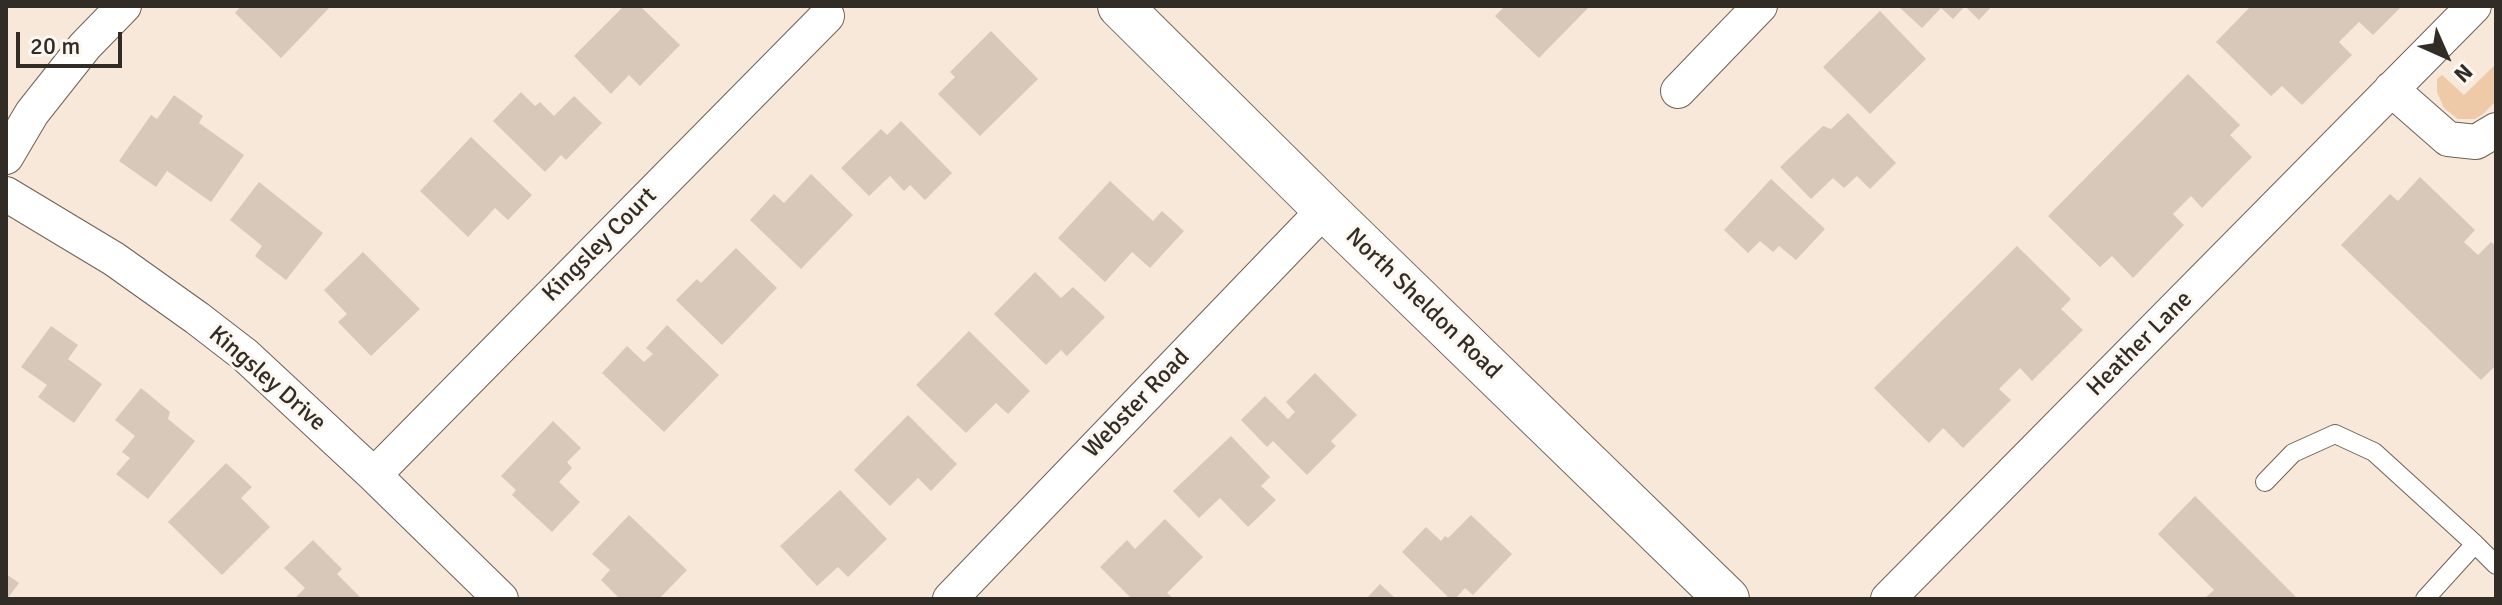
<!DOCTYPE html>
<style>
body{margin:0}
#map{position:relative;width:2502px;height:605px;overflow:hidden;background:#f7e8da;font-family:Signika,sans-serif}
canvas{display:block}
.frame{position:absolute;inset:0;border:8px solid #322c27;pointer-events:none}
.north{position:absolute;left:2406px;top:16px;width:80px;height:80px;-webkit-text-stroke:6px #fdf7f1;paint-order:stroke;rotate:135deg;font-size:22px;font-weight:700;line-height:32px;text-align:center;color:#322c27}
.north::after{content:'';display:block;margin:auto;width:28px;height:36px;background:#322c27;clip-path:polygon(50% 0,100% 100%,50% 72%,0 100%)}
.scale{position:absolute;left:16px;top:32px;width:106px;height:36px;box-sizing:border-box;border:4px solid #322c27;border-top:0;padding-left:10px;font-size:24px;line-height:28px;white-space:nowrap;color:#322c27;-webkit-text-stroke:6px #fdf7f1;paint-order:stroke}
</style>
<div id="map">
<canvas width="2502" height="605"></canvas>
<div class="frame"></div>
<div class="north">N</div>
<div class="scale">20 m</div>
</div>
<script>
const context = document.querySelector('canvas').getContext('2d');
context.lineJoin = 'round';
function fill(path, color) { context.fillStyle = color; context.fill(path, 'evenodd'); }
const shape = rows => new Path2D(rows.map(r => 'M' + r).join(''));
function trace(path, color, width, dash) { context.strokeStyle = color; context.lineWidth = width; context.lineCap = dash ? 'butt' : 'round'; context.setLineDash(dash || []); context.stroke(path); }
function label(font, color, halo, rows, align = 'center') {
  context.font = font + ' Signika,sans-serif'; context.lineWidth = 6; context.setLineDash([]); context.textBaseline = 'middle'; context.strokeStyle = halo; context.fillStyle = color; for (const [text, x, y, turn = 0] of rows) {
    context.save(); context.translate(x, y); context.rotate((+turn || 0) * Math.PI / 180); context.textAlign = isNaN(turn) ? turn : align; if (halo) context.strokeText(text, 0, 0); context.fillText(text, 0, 0); context.restore();
  }
}
const green = shape([
 [2496,64,2496,101,2483,114,2475,119,2458,119,2444,108,2437,92,2437,79,2442,75,2464,95]
]);
const building = shape([
 [241,6,331,6,281,58,235,13],
 [624,6,640,6,680,45,640,86,629,75,611,94,574,56],
 [1505,6,1590,6,1539,58,1495,16],
 [1898,6,1992,6,1979,20,1965,6,1953,19,1941,8,1922,28],
 [2251,6,2402,6,2373,35,2359,22,2339,42,2352,55,2302,105,2282,86,2271,96,2216,42],
 [1880,11,1926,59,1870,114,1823,67],
 [991,31,1038,79,980,136,938,94,955,77,950,72],
 [2188,74,2240,125,2230,135,2252,157,2202,208,2191,196,2173,214,2184,225,2133,278,2112,256,2100,267,2048,216],
 [521,92,535,106,540,102,554,116,574,96,602,123,566,160,561,155,545,172,493,121],
 [174,95,203,116,199,123,244,155,211,202,167,171,156,187,119,161,151,115,157,119],
 [1848,113,1896,163,1870,189,1857,176,1844,188,1833,178,1811,199,1780,167,1823,126,1831,129],
 [901,121,952,173,925,200,910,185,904,191,890,176,869,196,841,168,881,129,887,135],
 [471,137,532,195,508,220,495,208,468,237,420,191],
 [811,174,853,215,801,269,750,220,774,194,784,203],
 [2420,177,2475,230,2464,242,2478,255,2491,242,2496,246,2496,365,2481,380,2341,245,2390,194,2398,201],
 [1771,179,1825,229,1796,260,1779,246,1773,252,1760,241,1748,253,1724,230],
 [1110,181,1153,221,1162,211,1184,231,1150,268,1132,252,1105,282,1058,238],
 [259,182,323,233,286,280,255,256,262,246,230,220],
 [2017,246,2071,299,2061,309,2083,330,2032,381,2020,368,1999,389,2011,400,1963,448,1943,428,1929,443,1874,388],
 [736,248,777,288,722,345,676,300,697,279,701,283],
 [363,252,420,309,371,356,338,322,347,314,324,290],
 [1035,272,1061,298,1073,287,1105,317,1067,356,1061,350,1046,365,994,314],
 [667,325,719,375,664,432,602,373,627,346,644,362,653,354,646,348],
 [51,326,78,345,68,359,102,384,74,423,38,397,47,385,21,367],
 [969,331,1030,391,1008,414,996,403,966,433,916,385],
 [1315,373,1357,415,1331,441,1336,446,1307,475,1273,441,1267,447,1241,420,1265,396,1288,419,1295,412,1286,402],
 [141,388,170,412,168,419,195,441,148,499,116,474,130,458,122,452,135,436,115,420],
 [908,415,957,464,931,491,918,478,890,506,854,470],
 [553,421,581,448,567,462,572,468,559,482,580,502,552,532,512,495,516,490,501,476],
 [1231,436,1270,477,1261,486,1276,500,1248,527,1220,498,1199,518,1173,491],
 [226,463,252,487,241,498,270,527,222,575,168,522],
 [840,490,887,539,848,577,838,567,817,586,780,546],
 [2195,496,2298,599,2204,599,2214,590,2158,534],
 [629,515,687,570,659,599,620,599,601,580,610,570,592,554],
 [1471,515,1512,554,1473,595,1465,588,1455,599,1450,599,1402,552,1426,527,1441,541,1445,536,1448,538],
 [1165,519,1203,557,1167,593,1174,599,1132,599,1100,567,1127,540,1135,549],
 [313,540,342,569,337,574,360,597,357,599,294,599,305,588,284,568],
 [6,574,19,583,7,599,6,599],
 [1380,584,1396,599,1366,599]
]);
const lane = shape([
 [2265,482,2293,453,2335,434,2374,452,2475,544],
 [2425,599,2475,544,2496,565]
]);
const street = shape([
 [2391,89,2448,139,2476,142,2496,130],
 [1678,91,1760,6],
 [6,157,32,113,85,46,124,6],
 [6,194,114,259,197,318,245,355,374,475,501,599],
 [374,475,827,16],
 [950,599,1325,209],
 [1888,599,2474,6]
]);
const secondary = shape([
 [1120,6,1325,209,1727,599]
]);
const streetNames = [
 ["Kingsley Court",600,245,-45],
 ["North Sheldon Road",1423,304,44],
 ["Heather Lane",2140,344,-45],
 ["Kingsley Drive",267,379,41],
 ["Webster Road",1137,404,-46]
];
fill(green, '#eecaa8');
fill(building, '#d7c8ba');
trace(lane, '#6e6155', 20);
trace(street, '#6e6155', 36);
trace(secondary, '#6e6155', 46);
trace(lane, '#fff', 18);
trace(street, '#fff', 34);
trace(secondary, '#fff', 44);
label('24px', '#322c27', '#fdf7f1', streetNames);
</script>
